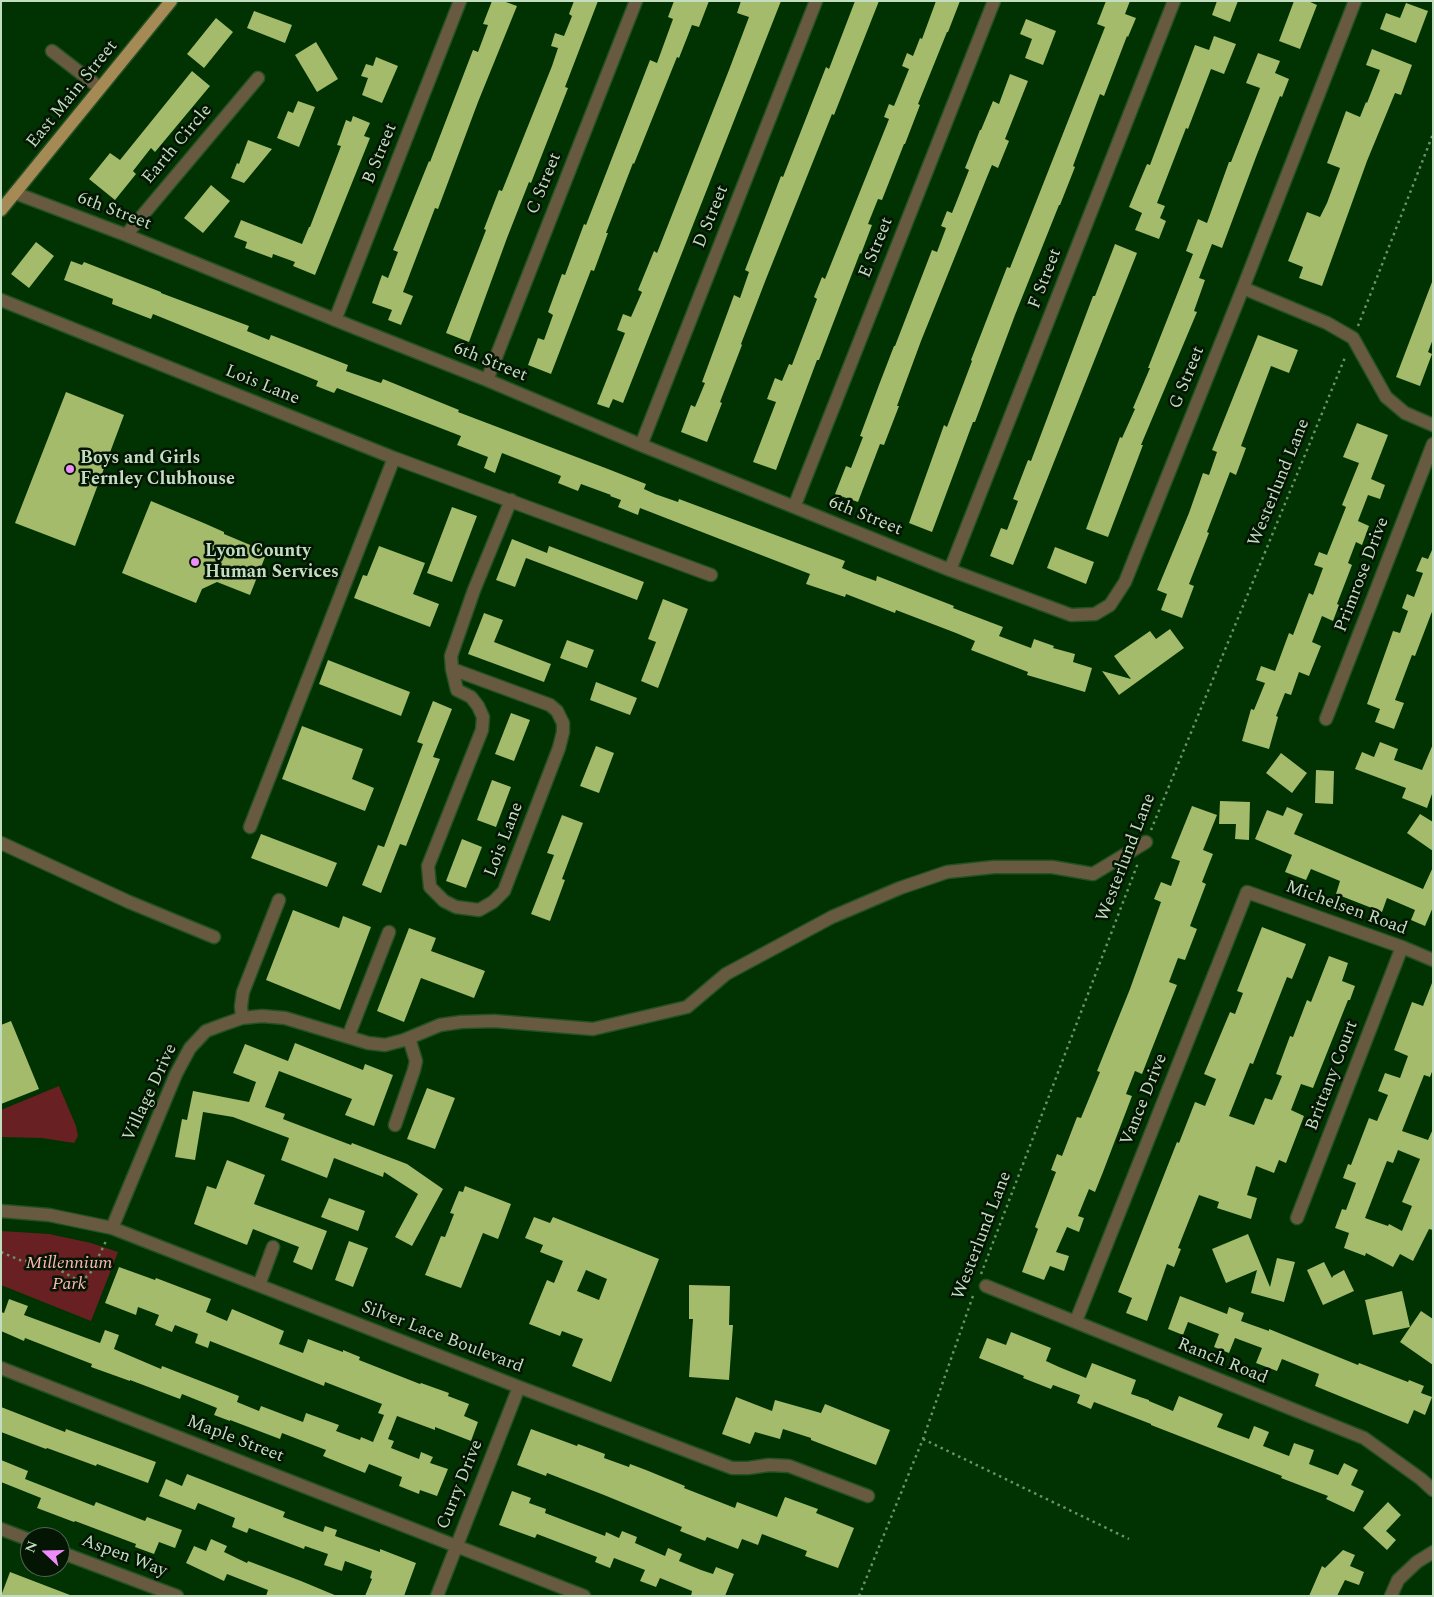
<!DOCTYPE html>
<style>
body{margin:0}
#map{position:relative;width:1434px;height:1597px;overflow:hidden;background:#013201;font-family:Spectral,serif}
canvas{display:block}
.frame{position:absolute;inset:0;border:2px solid #c3ddc1;pointer-events:none}
.north{position:absolute;left:20px;top:1527px;width:50px;height:50px;box-sizing:border-box;background:#041603;border:1px solid #50664f;border-radius:50%;rotate:291deg;font-size:14px;font-weight:700;line-height:20px;text-align:center;color:#c3ddc1}
.north::after{content:'';display:block;margin:auto;width:18px;height:22px;background:#ed8cfa;clip-path:polygon(50% 0,100% 100%,50% 72%,0 100%)}
</style>
<div id="map">
<canvas width="1434" height="1597"></canvas>
<div class="frame"></div>
<div class="north">N</div>
</div>
<script>
const context = document.querySelector('canvas').getContext('2d');
context.lineJoin = 'round';
function fill(path, color) { context.fillStyle = color; context.fill(path, 'evenodd'); }
const shape = rows => new Path2D(rows.map(r => 'M' + r).join(''));
function trace(path, color, width, dash) { context.strokeStyle = color; context.lineWidth = width; context.lineCap = dash ? 'butt' : 'round'; context.setLineDash(dash || []); context.stroke(path); }
function label(font, color, halo, rows, align = 'center') {
  context.font = font + ' Spectral,serif'; context.lineWidth = 5; context.setLineDash([]); context.textBaseline = 'middle'; context.strokeStyle = halo; context.fillStyle = color; for (const [text, x, y, turn = 0] of rows) {
    context.save(); context.translate(x, y); context.rotate((+turn || 0) * Math.PI / 180); context.textAlign = isNaN(turn) ? turn : align; if (halo) context.strokeText(text, 0, 0); context.fillText(text, 0, 0); context.restore();
  }
}
const green = shape([
 [59,1086,76,1126,78,1136,74,1143,42,1138,1,1137,1,1110],
 [1,1231,49,1234,91,1243,118,1252,91,1321,1,1285]
]);
const building = shape([
 [492,1,503,1,517,6,478,102,438,209,435,208,403,292,413,296,401,325,388,320,392,310,372,303,382,275,388,278,398,252,393,250,429,161,430,162,473,50,478,52,488,25,483,24],
 [574,1,598,1,565,87,568,88,531,183,529,182,507,238,469,342,446,333,486,230,484,229,499,190,502,191,552,66,558,48,551,46,555,33,564,36,572,16,569,14],
 [674,1,709,1,699,27,692,25,679,58,677,57,634,164,633,163,606,233,608,233,594,271,591,270,551,374,528,365,538,338,544,340,553,315,548,312,562,274,565,275,584,224,586,225,650,60,657,63,673,19,668,17],
 [741,1,781,1,623,403,613,399,609,408,597,404,625,333,617,330,623,314,631,317,642,292,638,290,654,251,657,253,729,70,749,17,737,13],
 [855,1,879,1,834,115,832,114,766,279,741,344,742,345,720,402,722,403,707,442,681,432,691,405,695,407,705,383,702,382,734,295,740,298,749,272,745,270,781,176,783,177,826,67,829,69],
 [936,1,960,1,948,32,947,32,918,104,920,105,905,144,904,144,882,200,878,199,868,224,872,225,861,254,860,253,819,360,817,360,776,470,753,462,776,402,767,399,775,378,782,381,789,364,792,365,817,299,814,297,822,277,825,279,889,119,884,117,889,104,894,106,909,69,902,66,907,53,913,56,920,38,922,39],
 [1106,1,1130,1,1125,14,1136,18,1128,37,1127,36,1104,96,1100,94,1073,166,1075,167,1060,205,1059,205,1015,315,975,422,973,422,932,532,909,523,944,425,947,427,972,361,971,360,1007,267,1010,268,1105,27,1097,24],
 [1217,1,1238,1,1230,22,1212,15],
 [1294,1,1308,1,1317,5,1300,49,1279,41],
 [1406,3,1428,11,1416,43,1380,29,1386,13,1400,18],
 [254,11,292,25,285,43,247,28],
 [216,18,233,32,204,68,187,54],
 [1026,19,1056,31,1043,65,1025,58,1032,39,1020,34],
 [1214,36,1236,44,1224,74,1211,69,1188,129,1186,128,1157,203,1165,206,1160,218,1166,221,1159,239,1135,230,1142,213,1129,207,1147,164,1150,165,1195,45,1209,50],
 [316,42,338,79,317,92,295,55],
 [1372,49,1412,65,1401,95,1395,93,1367,161,1322,286,1299,278,1303,267,1288,261,1307,212,1320,217,1327,203,1340,168,1327,163,1346,111,1360,117,1366,102,1367,103,1380,70,1366,65],
 [1258,53,1280,61,1275,73,1289,79,1282,97,1280,96,1256,157,1222,248,1212,244,1199,278,1205,280,1194,311,1197,312,1141,445,1143,445,1108,537,1086,529,1120,437,1122,438,1135,409,1133,408,1150,368,1148,368,1193,254,1186,251,1198,219,1207,223,1229,162,1231,162,1260,88,1246,83],
 [376,57,398,66,382,103,362,95,368,78,361,76,366,64,373,66],
 [192,71,210,86,155,152,151,148,133,171,136,174,115,200,89,179,110,153,120,160],
 [1010,74,1028,81,1005,139,1009,141,998,168,992,165,987,177,921,341,897,406,899,406,884,445,880,444,858,502,835,494,846,466,851,468,863,437,860,436,879,385,894,346,895,346,932,250,937,252,946,228,941,226,947,211,952,213,969,170,965,168,980,130,981,130,993,101,999,104],
 [298,101,315,107,299,147,277,138,288,111,293,113],
 [353,116,370,123,364,136,370,138,315,275,293,266,295,262,273,254,272,258,245,248,247,242,234,237,241,220,302,244,309,227,310,227,341,146,337,145,346,120,351,122],
 [248,140,272,149,244,183,231,178,237,163,239,164],
 [211,185,230,201,203,233,184,218],
 [36,242,54,256,29,288,11,274],
 [1115,244,1137,253,1013,565,990,556,1001,528,1007,530,1018,501,1013,499,1028,460,1031,461,1093,296,1095,296],
 [71,261,82,265,84,262,161,292,161,293,249,326,247,331,269,340,271,335,348,365,346,371,381,383,383,379,459,410,458,412,608,469,646,484,644,489,655,494,678,502,679,499,845,561,842,568,854,573,876,581,877,576,954,606,953,608,1003,627,999,636,1031,648,1034,639,1054,646,1053,648,1075,654,1073,662,1092,668,1085,692,1027,675,1028,672,971,650,975,641,956,633,896,610,895,613,846,594,845,597,806,584,810,574,640,508,638,515,618,507,621,500,610,496,611,495,581,484,578,491,558,483,561,476,502,453,495,473,484,468,488,457,457,445,461,436,337,388,334,393,316,386,318,381,153,314,151,319,112,304,113,299,64,280],
 [1432,282,1433,339,1428,352,1432,354,1420,386,1396,377],
 [1258,335,1298,350,1289,373,1271,366,1241,446,1246,448,1236,475,1230,472,1207,532,1209,533,1189,584,1194,586,1182,618,1161,610,1167,594,1157,590,1189,513,1203,473,1209,475,1217,452,1212,450],
 [66,392,124,415,75,546,15,523],
 [1357,423,1388,435,1371,479,1385,485,1380,499,1368,495,1358,521,1369,526,1362,545,1356,542,1348,563,1352,565,1337,604,1339,605,1333,621,1322,616,1312,642,1321,646,1309,676,1299,672,1291,695,1285,693,1276,716,1278,717,1269,749,1242,741,1251,709,1254,710,1265,683,1256,680,1261,666,1275,671,1289,633,1293,635,1309,593,1313,595,1323,568,1314,565,1319,552,1327,555,1346,507,1342,505,1359,463,1343,457],
 [151,501,206,524,224,532,224,534,267,552,250,595,217,582,202,589,196,603,122,573],
 [452,507,477,516,452,582,427,573],
 [512,539,547,553,549,546,644,582,637,600,526,558,515,587,496,580],
 [379,546,425,563,413,594,439,604,430,627,354,598,363,575,367,576],
 [1055,547,1094,562,1086,584,1047,568],
 [1432,550,1433,609,1415,656,1412,655,1395,700,1404,703,1394,729,1375,722,1380,709,1367,704,1393,631,1400,633,1408,611,1402,608,1407,594,1414,597,1423,573,1416,571,1422,557,1428,559],
 [663,599,688,609,658,688,641,681,656,642,648,639],
 [484,613,503,620,494,642,551,664,544,682,468,654],
 [1170,629,1184,648,1119,695,1102,671,1131,679,1114,656,1150,631,1156,639],
 [567,640,594,650,587,668,560,658],
 [328,660,410,692,401,716,319,684],
 [596,682,637,698,630,715,590,700],
 [433,701,452,709,433,757,440,759,406,846,400,844,381,893,362,885,378,845,384,847,423,744,417,742],
 [511,713,530,720,514,761,495,754],
 [302,726,363,749,352,779,374,788,365,811,282,779],
 [1380,742,1398,749,1394,760,1422,770,1433,744,1433,791,1427,808,1402,798,1406,788,1355,769,1362,752,1374,757],
 [596,746,614,753,599,793,580,786],
 [1281,753,1307,773,1292,793,1266,773],
 [1316,770,1334,771,1333,804,1315,803],
 [492,780,511,787,496,827,477,820],
 [1220,801,1250,802,1249,840,1235,839,1236,824,1219,824],
 [1192,806,1217,815,1203,850,1213,854,1202,882,1206,884,1190,926,1197,929,1185,960,1178,958,1169,982,1177,985,1142,1074,1135,1071,1126,1094,1132,1096,1103,1172,1095,1192,1089,1189,1078,1216,1084,1218,1079,1232,1067,1227,1056,1252,1069,1256,1064,1271,1050,1266,1044,1280,1022,1272,1038,1229,1035,1227,1056,1172,1051,1170,1057,1154,1062,1156,1077,1117,1081,1118,1100,1072,1097,1071,1130,989,1161,902,1154,899,1161,882,1171,886,1180,861,1171,858],
 [1287,807,1303,814,1294,834,1423,889,1433,867,1433,907,1425,926,1411,920,1415,910,1387,898,1382,912,1336,894,1340,881,1311,869,1306,880,1285,872,1292,855,1255,839,1267,810,1283,816],
 [1420,814,1433,822,1433,851,1407,833],
 [562,815,583,823,562,879,565,880,550,921,531,914,554,855,547,853],
 [261,834,337,863,327,887,251,858],
 [462,839,482,847,466,888,446,881],
 [293,910,339,928,343,916,371,927,340,1010,266,980],
 [1262,927,1306,944,1292,979,1287,977,1253,1064,1250,1063,1229,1116,1254,1125,1265,1098,1272,1100,1282,1076,1276,1074,1290,1036,1293,1037,1307,1000,1311,1002,1329,956,1348,963,1342,981,1355,986,1350,1000,1348,1000,1313,1088,1301,1084,1291,1110,1304,1116,1286,1163,1279,1160,1274,1173,1256,1166,1247,1195,1257,1198,1251,1219,1217,1208,1219,1202,1199,1195,1178,1248,1181,1249,1174,1267,1167,1264,1147,1321,1126,1313,1132,1298,1118,1292,1177,1142,1179,1143,1195,1102,1205,1106,1216,1079,1204,1074,1230,1012,1235,1014,1243,993,1237,991],
 [409,928,436,938,431,951,485,971,474,998,421,978,404,1022,377,1011],
 [1432,983,1433,1069,1430,1077,1424,1075,1402,1131,1428,1140,1433,1129,1433,1230,1429,1229,1413,1261,1400,1254,1393,1267,1366,1253,1365,1256,1344,1248,1349,1233,1335,1228,1342,1209,1346,1210,1356,1183,1343,1178,1348,1164,1351,1165,1369,1118,1377,1121,1388,1095,1378,1091,1385,1073,1400,1078,1408,1056,1394,1050,1412,1002,1423,1006],
 [1398,1150,1420,1159,1402,1202,1412,1206,1402,1231,1389,1224,1388,1226,1365,1218,1387,1161,1393,1163],
 [11,1021,39,1089,1,1104,1,1025],
 [295,1043,363,1070,365,1064,393,1075,374,1126,345,1115,352,1099,279,1071,265,1107,285,1114,283,1119,288,1121,351,1145,352,1143,407,1164,443,1189,412,1246,395,1237,418,1194,384,1172,383,1177,334,1158,327,1178,281,1160,289,1138,233,1117,203,1112,195,1160,175,1157,182,1119,187,1120,193,1091,249,1102,256,1082,233,1073,245,1044,288,1061],
 [427,1088,455,1098,435,1149,407,1139],
 [227,1160,265,1175,254,1204,327,1231,312,1270,293,1262,299,1247,253,1229,247,1245,194,1224,207,1186,216,1189],
 [465,1186,511,1204,498,1239,483,1233,461,1288,425,1275,441,1236,445,1237,454,1214,450,1213,459,1191,463,1192],
 [329,1198,365,1211,358,1231,321,1217],
 [534,1217,550,1223,553,1217,659,1259,611,1382,572,1366,583,1339,562,1331,560,1336,529,1324,547,1280,554,1283,563,1261,540,1252,543,1245,525,1238],
 [586,1270,607,1279,599,1300,577,1291],
 [1248,1234,1270,1287,1277,1258,1295,1262,1284,1302,1251,1293,1257,1270,1226,1283,1212,1249],
 [349,1241,368,1248,353,1287,335,1280],
 [1324,1262,1332,1278,1333,1276,1344,1270,1354,1291,1323,1305,1307,1270],
 [119,1267,155,1280,156,1278,211,1299,206,1312,227,1321,232,1309,284,1331,279,1344,303,1353,308,1339,343,1352,343,1350,360,1357,359,1360,420,1384,421,1383,449,1393,448,1396,469,1404,464,1416,478,1422,471,1441,435,1427,435,1430,397,1416,388,1439,394,1441,391,1448,419,1459,421,1452,433,1457,430,1463,448,1469,437,1496,420,1490,419,1494,399,1486,402,1477,369,1464,365,1473,323,1456,326,1450,282,1433,280,1439,230,1420,230,1421,214,1415,217,1408,182,1394,180,1399,130,1380,130,1381,91,1367,92,1364,25,1338,24,1341,1,1331,1,1312,4,1313,9,1299,28,1306,24,1315,100,1343,105,1330,119,1335,114,1349,161,1369,162,1366,239,1396,237,1402,259,1411,261,1406,303,1422,306,1413,339,1425,336,1431,360,1440,361,1437,373,1442,384,1415,378,1413,382,1404,325,1382,324,1386,210,1341,208,1348,195,1343,198,1334,175,1325,172,1332,155,1325,159,1315,138,1307,136,1315,105,1303],
 [689,1285,730,1286,729,1325,733,1325,729,1380,689,1377,693,1319,689,1319],
 [1402,1291,1410,1327,1373,1335,1365,1300],
 [1180,1296,1227,1314,1229,1307,1244,1313,1241,1321,1269,1331,1269,1329,1358,1365,1359,1363,1408,1382,1409,1380,1424,1386,1421,1393,1432,1397,1425,1415,1414,1410,1408,1424,1315,1386,1319,1374,1282,1359,1277,1371,1256,1363,1262,1348,1235,1338,1229,1353,1214,1347,1219,1334,1188,1322,1183,1335,1168,1329],
 [1421,1311,1433,1319,1433,1365,1400,1342],
 [1011,1332,1051,1348,1046,1361,1059,1367,1086,1378,1092,1363,1136,1380,1131,1394,1149,1400,1149,1401,1173,1411,1179,1396,1223,1414,1217,1427,1249,1439,1254,1426,1269,1432,1263,1446,1289,1456,1294,1443,1314,1450,1309,1464,1338,1475,1344,1463,1358,1470,1351,1485,1364,1491,1354,1512,1326,1499,1328,1496,1281,1478,1282,1476,1151,1425,1151,1424,1094,1402,1091,1409,1077,1403,1080,1395,1053,1385,1051,1389,1023,1378,1024,1376,979,1358,987,1338,1006,1345],
 [736,1397,772,1411,775,1400,821,1413,825,1404,890,1430,876,1465,811,1440,811,1438,783,1429,780,1439,755,1432,750,1444,722,1434],
 [1,1407,65,1432,66,1429,156,1462,148,1483,97,1464,96,1466,47,1448,46,1449,1,1432],
 [531,1429,577,1446,578,1444,605,1454,604,1458,629,1467,630,1464,646,1470,685,1486,684,1488,735,1508,737,1502,777,1517,785,1497,818,1509,816,1513,854,1528,838,1568,805,1556,807,1551,762,1534,758,1545,742,1539,738,1549,707,1537,705,1541,680,1531,682,1527,604,1495,547,1473,546,1476,517,1465],
 [1,1460,28,1471,25,1479,94,1506,96,1502,145,1521,147,1517,182,1530,175,1548,159,1542,154,1554,135,1547,136,1544,75,1521,74,1522,37,1508,41,1498,1,1482],
 [187,1474,285,1512,283,1517,323,1532,325,1526,337,1530,335,1536,380,1552,380,1549,416,1563,404,1596,365,1596,372,1579,370,1578,372,1571,345,1561,342,1571,324,1565,328,1554,305,1546,304,1549,249,1528,247,1533,232,1527,235,1518,198,1503,195,1510,159,1496,166,1479,182,1486],
 [512,1491,531,1498,529,1503,546,1509,545,1513,605,1536,606,1532,619,1538,622,1531,637,1537,635,1543,665,1556,668,1548,682,1554,679,1561,701,1570,713,1574,716,1567,734,1574,725,1596,691,1596,692,1591,660,1578,656,1587,640,1581,645,1570,614,1558,610,1568,595,1562,597,1557,537,1534,535,1538,499,1525],
 [1388,1502,1401,1515,1386,1531,1396,1540,1387,1550,1363,1528],
 [211,1539,227,1546,224,1552,247,1563,248,1561,301,1581,337,1596,266,1596,268,1590,227,1574,224,1581,186,1563,194,1546,206,1551],
 [1343,1550,1355,1555,1350,1566,1364,1572,1359,1585,1345,1580,1337,1596,1309,1596,1322,1566,1325,1568],
 [10,1572,70,1595,70,1596,1,1596]
]);
const path = shape([
 [1358,326,1433,134],
 [1151,830,1346,355],
 [1,1252,22,1261,43,1261,74,1278,84,1279,91,1272,107,1239],
 [981,1274,1138,863],
 [923,1439,1129,1539],
 [859,1596,923,1439,974,1293]
]);
const minor = shape([
 [52,51,100,88],
 [15,193,126,235,348,325,487,380,641,445,950,570,1071,615,1095,614,1110,605,1125,582,1243,288,1355,1],
 [126,235,258,78],
 [1243,288,1327,323,1353,338,1386,397,1405,413,1433,425],
 [1,300,394,458,711,575],
 [335,320,460,1],
 [487,380,636,1],
 [641,445,816,1],
 [794,507,994,1],
 [950,570,1174,1],
 [452,669,550,705,557,711,563,723,563,732,559,748,504,891,493,902,479,910,456,907,444,901,430,887,428,866,482,730,483,717,478,706,471,697,457,690,452,669,451,656,474,590,511,500],
 [1326,719,1433,444],
 [250,827,394,458],
 [1,843,129,902,214,937],
 [242,1018,241,1006,243,992,279,900],
 [348,1037,389,932],
 [395,1125,414,1070,416,1061,409,1038],
 [1,1211,49,1215,112,1228,519,1387,732,1468,748,1468,769,1465,789,1466,868,1496],
 [1297,1218,1402,947],
 [112,1228,176,1074,190,1048,206,1031,222,1025,242,1018,262,1016,285,1018,368,1043,385,1045,404,1040,440,1025,461,1022,494,1021,593,1029,687,1007,726,974,832,917,900,888,947,872,994,867,1052,867,1093,874,1146,842],
 [259,1285,273,1247],
 [986,1286,1364,1438,1421,1479,1433,1490],
 [1076,1321,1247,892,1402,947,1433,960],
 [1,1368,584,1596],
 [1,1529,30,1540],
 [60,1552,177,1596],
 [437,1596,519,1387],
 [1391,1596,1398,1580,1417,1562,1433,1552]
]);
const major = shape([
 [1,210,171,1]
]);
const markers = [
 [70,469,5,"#ed8cfa"],
 [195,562,5,"#ed8cfa"]
];
const streetNames = [
 ["East Main Street",73,95,-51],
 ["Earth Circle",178,145,-50],
 ["B Street",381,154,-68],
 ["C Street",545,184,-68],
 ["6th Street",114,212,21],
 ["D Street",712,217,-68],
 ["E Street",877,248,-68],
 ["F Street",1046,279,-69],
 ["6th Street",490,363,22],
 ["G Street",1188,378,-68],
 ["Lois Lane",262,386,22],
 ["Westerlund Lane",1280,483,-68],
 ["6th Street",865,517,22],
 ["Primrose Drive",1363,575,-69],
 ["Lois Lane",505,840,-69],
 ["Westerlund Lane",1127,858,-69],
 ["Michelsen Road",1346,909,20],
 ["Brittany Court",1333,1076,-69],
 ["Village Drive",151,1093,-65],
 ["Vance Drive",1145,1100,-68],
 ["Westerlund Lane",983,1236,-69],
 ["Silver Lace Boulevard",442,1338,21],
 ["Ranch Road",1222,1362,22],
 ["Maple Street",235,1440,21],
 ["Curry Drive",461,1485,-68],
 ["Aspen Way",124,1557,21]
];
const poiNames = [
 ["Boys and Girls",80,459],
 ["Fernley Clubhouse",80,480],
 ["Lyon County",205,552],
 ["Human Services",205,573]
];
const parkNames = [
 ["Millennium",69,1264],
 ["Park",69,1285]
];
fill(green, '#692022');
fill(building, '#a3bb6a');
trace(minor, '#245124', 15);
trace(major, '#245124', 15);
trace(path, '#6c906a', 2.5, [2.5, 4]);
trace(minor, '#675a41', 12);
trace(major, '#a68a55', 12);
for (const [x, y, r, color] of markers) { const dot = new Path2D(); dot.arc(x, y, r, 0, 2 * Math.PI); context.fillStyle = color; context.fill(dot); trace(dot, '#041603', 2); }
label('18px', '#c3ddc1', '#041603', streetNames);
label('bold 18px', '#c3ddc1', '#041603', poiNames, 'left');
label('italic 18px', '#ffb7b3', '#041603', parkNames);
</script>
